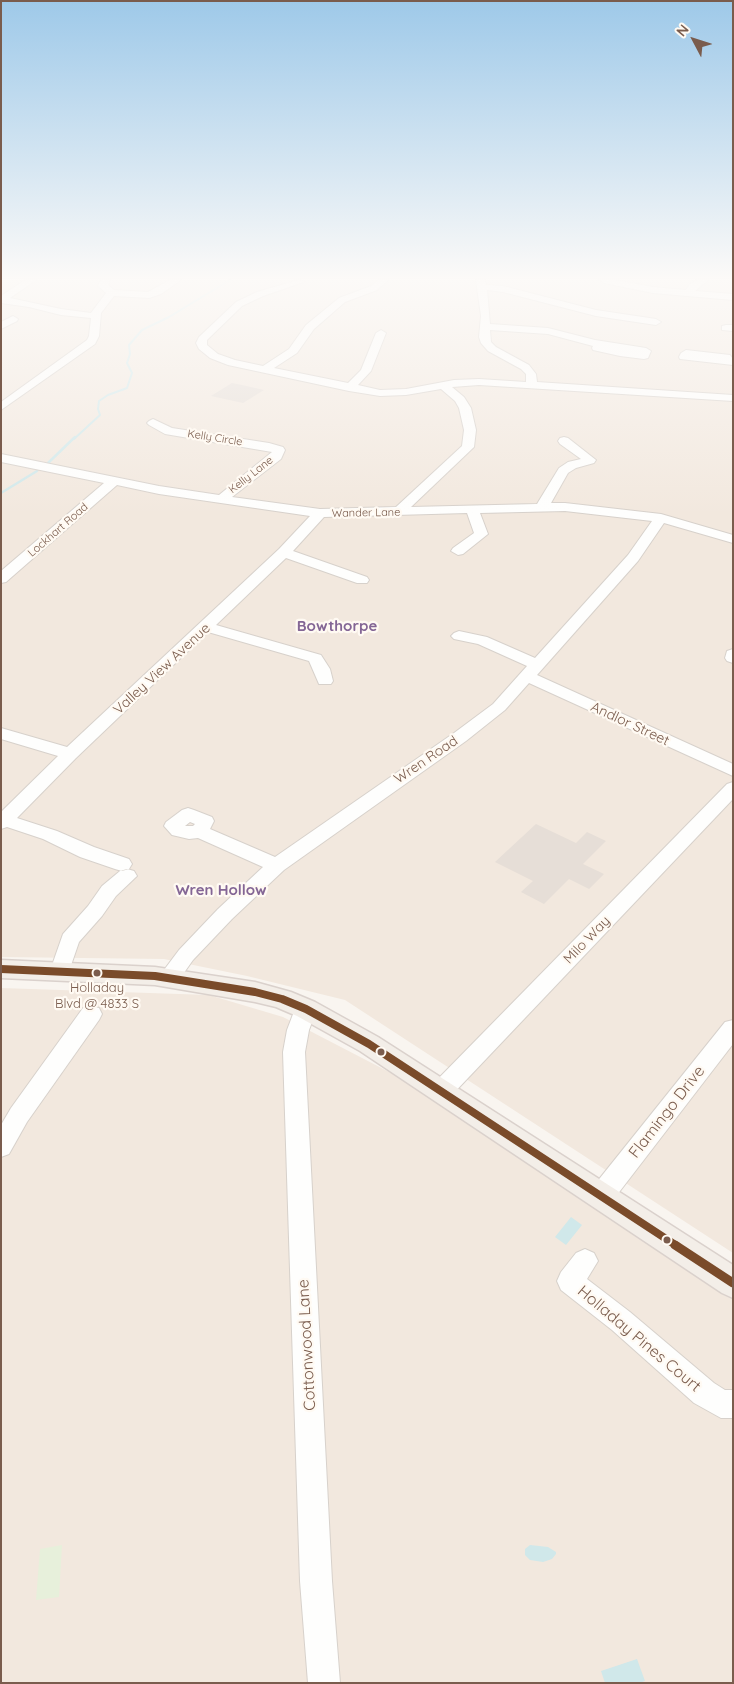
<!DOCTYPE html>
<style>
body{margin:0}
#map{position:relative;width:734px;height:1684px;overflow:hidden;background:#f9f5f0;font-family:Quicksand,sans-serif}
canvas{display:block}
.frame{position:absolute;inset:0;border:2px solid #7a5c4d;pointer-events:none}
.north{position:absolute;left:669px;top:15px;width:50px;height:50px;-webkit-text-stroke:4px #fffaf3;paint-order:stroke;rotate:310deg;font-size:14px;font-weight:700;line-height:20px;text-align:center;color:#7a5c4d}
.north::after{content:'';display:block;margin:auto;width:18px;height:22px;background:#7a5c4d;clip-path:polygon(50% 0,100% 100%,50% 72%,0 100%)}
</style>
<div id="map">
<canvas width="734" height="1684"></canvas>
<div class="frame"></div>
<div class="north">N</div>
</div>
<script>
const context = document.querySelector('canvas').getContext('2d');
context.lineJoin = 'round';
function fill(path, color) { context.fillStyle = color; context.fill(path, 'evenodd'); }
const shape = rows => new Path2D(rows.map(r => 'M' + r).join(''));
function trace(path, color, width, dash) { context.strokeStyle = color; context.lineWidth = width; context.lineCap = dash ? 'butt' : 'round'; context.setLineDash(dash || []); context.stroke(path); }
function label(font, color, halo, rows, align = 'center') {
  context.font = font + ' Quicksand,sans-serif'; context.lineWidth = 4.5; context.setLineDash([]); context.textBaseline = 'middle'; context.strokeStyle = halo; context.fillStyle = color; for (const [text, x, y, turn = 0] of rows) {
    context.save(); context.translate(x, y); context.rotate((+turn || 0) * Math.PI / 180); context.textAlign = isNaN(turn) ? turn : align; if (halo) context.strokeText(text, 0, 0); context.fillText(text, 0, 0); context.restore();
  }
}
const residential = shape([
 [1,280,733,280,733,1253,345,1000,247,976,164,959,1,957],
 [1,988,209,995,283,1017,420,1088,733,1299,733,1683,1,1683]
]);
const green = shape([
 [62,1545,59,1597,36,1600,40,1549]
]);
const water = shape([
 [571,1217,582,1225,566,1245,555,1237],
 [530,1545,548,1547,556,1552,556,1554,552,1559,543,1562,530,1560,525,1555,525,1549],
 [637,1659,645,1681,639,1683,605,1683,601,1671]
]);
const streamFar1 = shape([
 [74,439,100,415,98,409,99,401,108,395,127,388,132,373,127,363,130,354,129,345,142,330,169,317,230,280]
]);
const stream = shape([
 [48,463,75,437],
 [1,493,37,471]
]);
const building = shape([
 [232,383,242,385,264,390,243,403,211,396],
 [536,824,576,843,587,832,606,841,583,864,604,874,589,889,569,879,544,904,521,892,533,881,495,862]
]);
const minor = shape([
 [25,280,36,280,10,298,61,309,91,313,106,293,98,286,101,280,110,280,108,285,114,290,148,292,170,280,181,280,161,294,149,298,114,296,101,313,99,336,95,344,1,410,1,402,87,340,89,336,91,318,61,315,29,307,1,303,1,296,25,280],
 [298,280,304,282,263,296,242,306,207,340,207,345,218,354,235,360,263,366,289,349,306,325,339,298,371,286,379,280,388,280,377,290,345,302,314,329,297,353,274,368,348,383,361,370,376,333,381,330,386,333,371,371,358,385,380,390,406,389,454,380,479,379,526,382,526,374,521,369,488,351,481,343,479,337,481,316,476,280,485,280,486,285,503,286,596,310,656,319,661,322,656,325,596,316,503,292,487,290,490,324,548,328,595,340,646,348,651,351,648,358,644,359,620,356,593,350,592,348,593,346,548,334,490,330,491,342,496,347,529,365,536,374,537,382,733,395,733,401,479,385,452,387,464,397,471,408,476,430,474,447,411,507,537,504,559,468,568,462,581,459,560,444,558,441,560,438,564,437,568,438,596,460,594,463,576,468,568,473,551,503,565,503,661,514,733,535,733,543,664,523,638,561,537,675,733,764,733,776,529,683,505,710,466,741,284,870,232,919,193,960,176,984,169,986,162,984,158,978,179,950,218,909,263,867,198,838,189,839,172,835,164,826,166,822,182,810,188,808,194,810,212,817,214,821,210,829,275,857,454,733,493,704,527,666,478,644,454,639,451,636,454,633,459,631,487,637,535,658,628,555,652,521,565,511,480,513,488,534,463,554,458,555,451,551,453,548,474,533,467,513,324,517,293,551,367,577,369,580,367,583,357,583,286,558,216,625,321,655,330,669,333,681,331,684,319,684,309,661,208,632,76,758,17,818,57,831,94,847,129,859,132,864,129,869,122,871,115,869,80,857,43,839,7,827,1,829,1,812,58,756,1,739,1,728,67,747,279,549,310,516,159,494,117,485,6,582,1,583,1,571,104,483,1,462,1,454,159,486,219,495,272,452,165,434,149,425,147,423,149,421,153,419,172,428,269,443,283,447,285,450,281,459,232,497,320,509,396,507,462,446,464,430,459,408,455,401,441,389,406,395,380,396,349,391,228,365,210,358,199,349,196,343,199,337,236,302,257,292,298,280],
 [190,822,195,824,193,826,185,826,190,822],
 [599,280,615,280,653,287,686,290,690,284,698,280,708,280,695,291,733,294,733,300,653,293,604,283,599,280],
 [13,316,18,319,17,321,1,329,1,322,13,316],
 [726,325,733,325,733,331,722,330,722,326,726,325],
 [686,350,730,355,733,359,733,365,680,359,679,357,681,353,686,350],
 [733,649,733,663,727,661,725,658,727,651,733,649],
 [733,782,733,799,449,1098,441,1100,433,1098,430,1091,433,1084,727,784,733,782],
 [127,869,134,871,137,876,116,896,102,916,79,942,67,977,60,979,53,977,50,971,63,934,88,906,102,886,120,871,127,869],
 [306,1001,314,1003,317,1009,309,1030,305,1052,332,1581,340,1683,308,1683,300,1581,283,1052,287,1030,295,1009,298,1003,306,1001],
 [91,1006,99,1008,102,1014,99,1020,27,1122,9,1154,1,1157,1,1125,11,1108,83,1008,91,1006],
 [733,1020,733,1044,610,1204,601,1207,592,1204,589,1196,592,1188,725,1022,733,1020],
 [585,1249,594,1253,598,1261,587,1279,630,1312,714,1383,725,1390,733,1390,733,1418,721,1418,694,1403,612,1330,561,1290,557,1281,561,1272,576,1253,585,1249]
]);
const major = shape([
 [1,960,155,967,255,982,291,992,315,1002,378,1037,733,1265,733,1298,722,1293,360,1051,297,1016,276,1007,255,1002,155,985,1,978,1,960]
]);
const bus1Far1 = shape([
 [1,969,155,976,255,992,282,999,306,1009,369,1044,677,1246]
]);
const bus1 = shape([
 [675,1245,733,1283]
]);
const markers = [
 [97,973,4.5,"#7a5c4d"],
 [381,1052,4.5,"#7a5c4d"],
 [667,1240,4.5,"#7a5c4d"]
];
const farStreetnames = [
 ["Kelly Circle",215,438,9],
 ["Kelly Lane",251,475,-38],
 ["Wander Lane",366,513,-1],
 ["Lockhart Road",58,530,-41]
];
const busNames = [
 ["Holladay",97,988],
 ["Blvd @ 4833 S",97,1004]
];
const streetNames = [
 ["Valley View Avenue",162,669,-43],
 ["Andlor Street",630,724,25],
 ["Wren Road",426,760,-34],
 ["Milo Way",587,940,-46]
];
const neighbourhoodNames = [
 ["Bowthorpe",337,626],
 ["Wren Hollow",221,890]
];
const nearStreetnames = [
 ["Flamingo Drive",667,1112,-52],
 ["Holladay Pines Court",639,1339,40],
 ["Cottonwood Lane",307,1345,-93]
];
fill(residential, '#f2e8de');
fill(green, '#e7f0db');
fill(water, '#d0e8ea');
trace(streamFar1, '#d0e8ea', 2);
trace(stream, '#d0e8ea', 2.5);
fill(building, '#e6ded7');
trace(minor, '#d7d1cb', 2);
trace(major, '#dad1cc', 3);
fill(minor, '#fefefd');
fill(major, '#f3eee8');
trace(bus1Far1, '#7a4b2a', 8);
trace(bus1, '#7a4b2a', 9);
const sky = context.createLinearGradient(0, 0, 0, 515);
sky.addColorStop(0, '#9ec9e9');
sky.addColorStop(0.54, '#fcfaf8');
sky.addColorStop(1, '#fcfaf800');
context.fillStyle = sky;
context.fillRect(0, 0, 734, 515);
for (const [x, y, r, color] of markers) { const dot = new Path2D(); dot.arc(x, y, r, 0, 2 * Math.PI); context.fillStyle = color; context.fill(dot); trace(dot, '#fffaf3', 2); }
label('11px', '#7a5c4d', '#fffaf3', farStreetnames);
label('13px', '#7a5c4d', '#fffaf3', busNames);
label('14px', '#7a5c4d', '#fffaf3', streetNames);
label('bold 15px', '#846695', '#fffaf3', neighbourhoodNames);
label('16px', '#7a5c4d', '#fffaf3', nearStreetnames);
</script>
